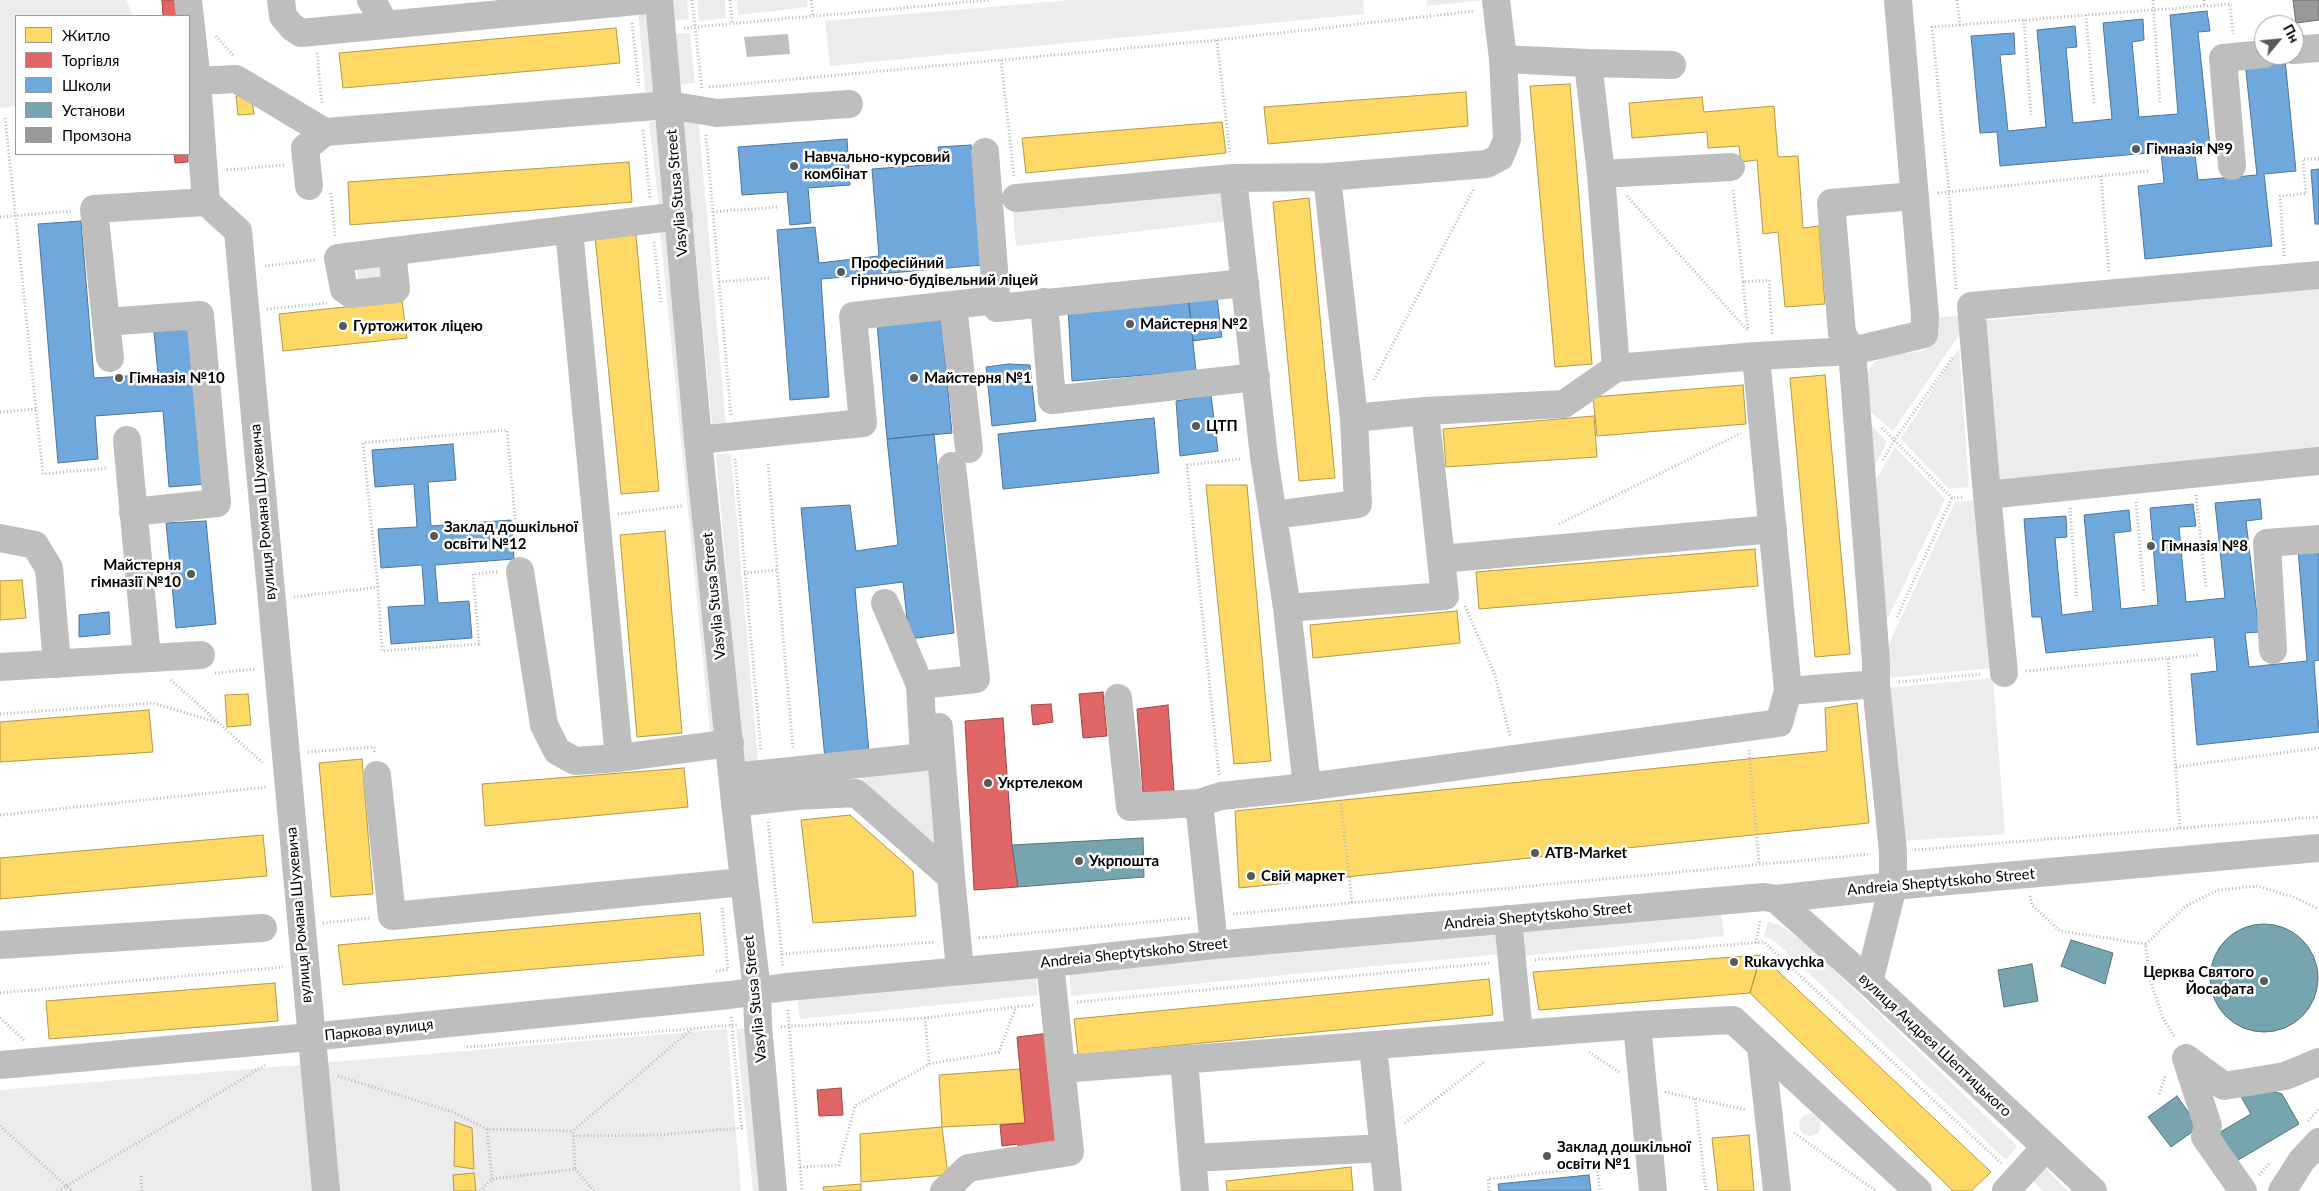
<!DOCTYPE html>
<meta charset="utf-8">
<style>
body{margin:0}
#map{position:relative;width:2319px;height:1191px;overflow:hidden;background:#fff;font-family:Lato,sans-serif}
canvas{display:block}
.legend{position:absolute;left:15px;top:15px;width:175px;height:140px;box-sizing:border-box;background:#fff;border:1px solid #999;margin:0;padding:6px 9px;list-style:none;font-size:15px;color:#000}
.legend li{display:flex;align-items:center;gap:10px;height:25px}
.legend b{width:25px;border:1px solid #999}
.north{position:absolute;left:2254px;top:15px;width:50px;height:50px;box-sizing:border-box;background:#fff;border:1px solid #999;border-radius:50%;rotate:62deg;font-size:14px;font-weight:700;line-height:20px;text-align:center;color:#000}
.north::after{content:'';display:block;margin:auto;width:18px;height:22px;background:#595959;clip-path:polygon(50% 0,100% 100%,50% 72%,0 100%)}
</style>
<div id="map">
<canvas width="2319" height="1191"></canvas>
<ul class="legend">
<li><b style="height:14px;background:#ffd966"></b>Житло</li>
<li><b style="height:14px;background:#e06666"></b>Торгівля</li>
<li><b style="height:14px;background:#6fa8dc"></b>Школи</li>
<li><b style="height:14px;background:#76a5af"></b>Установи</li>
<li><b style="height:14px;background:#999"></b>Промзона</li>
</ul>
<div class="north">Пн</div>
</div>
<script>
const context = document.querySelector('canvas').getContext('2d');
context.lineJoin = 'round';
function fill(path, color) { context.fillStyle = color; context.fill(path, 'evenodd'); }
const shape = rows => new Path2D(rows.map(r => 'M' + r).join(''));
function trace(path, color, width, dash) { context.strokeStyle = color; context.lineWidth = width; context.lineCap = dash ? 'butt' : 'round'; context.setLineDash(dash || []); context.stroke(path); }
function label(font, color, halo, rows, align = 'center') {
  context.font = font + ' Lato,sans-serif'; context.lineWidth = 5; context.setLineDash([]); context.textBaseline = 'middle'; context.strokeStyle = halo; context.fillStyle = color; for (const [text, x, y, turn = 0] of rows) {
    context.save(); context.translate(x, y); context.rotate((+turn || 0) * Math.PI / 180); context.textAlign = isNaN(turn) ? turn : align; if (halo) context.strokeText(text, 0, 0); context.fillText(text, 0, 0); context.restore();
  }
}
const green = shape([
 [0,0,126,0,133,16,16,16,16,106,0,108],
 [669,0,687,0,689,19,671,21],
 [697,0,725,0,726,18,699,21],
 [737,0,807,0,808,7,738,15],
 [1071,0,1363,0,1364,14,830,66,825,21],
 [1427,0,1486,0,1427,6],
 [638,14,653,14,660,96,646,97],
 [690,33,695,83,677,85,672,34],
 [683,117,698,117,726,426,712,427],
 [662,120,671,207,659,208,649,122],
 [1222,190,1226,221,1016,246,1013,210],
 [670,229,718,732,710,733,660,230],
 [376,262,382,270,383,278,358,279,357,268],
 [2319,286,2319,453,1996,485,1981,321],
 [1966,315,1966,325,1893,431,1863,405,1861,382,1873,363,1888,355,1923,351,1930,346,1936,332,1935,318],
 [1959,348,1969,487,1949,489,1901,439],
 [1863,416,1887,442,1870,476],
 [1895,447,1945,499,1883,628,1872,487],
 [716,454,731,454,758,761,743,762],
 [1979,500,1992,668,1887,678,1886,650,1955,502],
 [1993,678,2005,834,1901,841,1887,688],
 [933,769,940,851,858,775],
 [1721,913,1724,936,1521,956,1520,931],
 [1768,921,1781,926,1809,946,2017,1146,2006,1160,1776,942,1764,936],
 [1498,933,1500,954,1071,996,1069,971],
 [1036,973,1038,995,800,1019,797,998],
 [748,1028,765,1191,753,1191,736,1029],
 [727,1029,741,1191,0,1191,0,1090],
 '1799 1125a11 11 0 1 1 22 0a11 11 0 1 1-22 0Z',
 [2041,1164,2068,1191,2043,1191,2029,1177]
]);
const water = shape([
 [788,34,790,54,747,57,744,37]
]);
const homes = shape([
 [616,28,620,63,343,88,339,53,616,28],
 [1570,84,1592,364,1555,367,1530,86,1570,84],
 [1466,92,1468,126,1268,144,1264,107,1466,92],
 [251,94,254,114,238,115,236,96,251,94],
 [1702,97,1704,112,1774,106,1778,157,1798,156,1803,228,1819,226,1825,304,1785,307,1778,232,1763,234,1757,160,1741,162,1739,146,1708,148,1707,132,1632,138,1629,103,1702,97],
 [1222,122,1226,153,1026,173,1022,138,1222,122],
 [629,162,632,202,350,225,348,182,629,162],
 [1309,198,1335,478,1299,481,1273,202,1309,198],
 [636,235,659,491,621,494,595,237,636,235],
 [402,301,407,338,283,351,279,314,402,301],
 [1825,375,1850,654,1815,657,1790,378,1825,375],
 [1743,385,1746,424,1597,436,1593,397,1743,385],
 [1594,416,1597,457,1446,467,1443,429,1594,416],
 [1206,485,1247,485,1271,761,1234,764,1206,485],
 [665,531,682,733,637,737,620,535,665,531],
 [1755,549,1758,586,1479,609,1476,572,1755,549],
 [22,580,26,618,0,620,0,581,22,580],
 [1457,611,1460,643,1313,658,1310,625,1457,611],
 [248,694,251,725,227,727,225,695,248,694],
 [1857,703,1869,823,1239,888,1235,811,1827,751,1825,708,1857,703],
 [149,710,153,752,0,762,0,722,149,710],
 [362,759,373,894,331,897,319,763,362,759],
 [684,768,688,807,485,826,482,784,684,768],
 [850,815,913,871,916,916,813,923,801,820,850,815],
 [263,835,267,876,0,899,0,858,263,835],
 [700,913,704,955,343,985,338,945,700,913],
 [1761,955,1991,1172,1971,1191,1953,1191,1750,993,1761,955],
 [1761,955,1750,993,1539,1010,1533,972,1761,955],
 [1489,979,1493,1015,1078,1055,1074,1019,1489,979],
 [275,983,278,1021,49,1039,46,1001,275,983],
 [1020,1069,1025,1123,942,1127,939,1075,1020,1069],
 [455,1122,472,1128,474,1169,454,1166,455,1122],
 [942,1127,948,1175,861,1182,860,1134,942,1127],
 [1749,1135,1754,1191,1718,1191,1712,1138,1749,1135],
 [1351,1167,1353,1191,1227,1191,1226,1181,1351,1167],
 [474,1173,476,1191,454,1191,453,1175,474,1173],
 [861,1184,861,1191,824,1191,823,1187,861,1184]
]);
const shops = shape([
 [162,0,175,0,176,16,163,16,162,0],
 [174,154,188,154,188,162,175,163,174,154],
 [1103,692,1107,736,1083,738,1079,694,1103,692],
 [1051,704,1053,722,1033,725,1031,705,1051,704],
 [1168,705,1174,791,1143,794,1137,709,1168,705],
 [1003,718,1012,845,1018,887,974,890,965,721,1003,718],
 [1050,1033,1062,1149,1019,1154,1018,1144,1002,1146,1000,1125,1025,1123,1017,1037,1050,1033],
 [841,1088,843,1115,819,1116,817,1090,841,1088]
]);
const schools = shape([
 [2207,11,2210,31,2198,32,2210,146,2194,148,2198,180,2257,175,2245,62,2285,59,2296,171,2264,174,2272,246,2145,259,2138,186,2164,183,2161,152,2000,166,1997,132,1980,133,1971,36,2014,33,2015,54,2000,55,2008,131,2046,127,2037,30,2075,26,2077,47,2066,48,2073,123,2112,119,2103,23,2143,19,2144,40,2132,42,2139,117,2178,114,2170,15,2207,11],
 [847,139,850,185,808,188,811,223,790,225,787,192,742,195,738,147,847,139],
 [971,145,982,265,821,279,829,397,790,400,777,230,815,227,819,263,879,256,872,169,940,164,938,147,971,145],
 [2319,169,2319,224,2315,224,2311,170,2319,169],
 [81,221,94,378,158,374,154,332,192,329,206,484,169,487,163,411,95,416,98,459,58,463,38,224,81,221],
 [1216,290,1222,337,1193,341,1188,294,1216,290],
 [1188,294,1196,371,1072,381,1068,307,1188,294],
 [941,318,952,433,887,439,877,324,941,318],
 [1009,364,1030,365,1036,421,992,426,986,367,1009,364],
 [1211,395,1218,451,1180,456,1176,401,1211,395],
 [1154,418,1159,473,1003,489,998,434,1154,418],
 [934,434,954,633,909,639,903,582,855,588,869,753,825,759,801,508,850,505,856,551,898,545,887,439,934,434],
 [453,444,456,480,428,482,431,526,511,520,514,559,435,565,438,603,469,601,472,638,391,644,388,607,425,605,422,565,381,568,378,529,417,527,414,484,375,487,372,450,453,444],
 [2260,499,2262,519,2246,521,2259,632,2245,633,2249,667,2307,661,2298,549,2319,547,2319,660,2314,661,2319,732,2197,745,2191,674,2217,671,2214,637,2046,653,2041,617,2032,617,2024,519,2066,516,2067,537,2055,538,2062,615,2093,611,2084,515,2129,510,2131,531,2114,533,2121,609,2158,605,2150,508,2193,504,2196,526,2179,527,2186,602,2225,598,2215,503,2260,499],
 [206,521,216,624,176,628,166,523,206,521],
 [109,612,110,634,79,637,79,615,109,612],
 [1589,1175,1591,1191,1499,1191,1498,1184,1589,1175]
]);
const public = shape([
 [1143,838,1144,877,1018,887,1012,845,1143,838],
 '2210 978a54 54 0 1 1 108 0a54 54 0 1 1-108 0Z',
 [2071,940,2113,953,2105,984,2061,966,2071,940],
 [2032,964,2038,1001,2004,1007,1998,970,2032,964],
 [2266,1089,2282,1094,2299,1124,2218,1172,2215,1135,2251,1114,2240,1095,2266,1089],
 [2177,1096,2199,1127,2171,1147,2148,1117,2177,1096]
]);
const industry = shape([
 [2293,0,2319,0,2319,20,2296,23,2293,0]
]);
const path = shape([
 [692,0,702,89],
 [730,0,732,23],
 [811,0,813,16],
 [1957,0,1960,25],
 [2153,0,2160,102],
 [2204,0,2204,6],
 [2086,15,2094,104],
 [2024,20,2031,115],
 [632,23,639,86],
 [684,28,990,0],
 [216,36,234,56],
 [1217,40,1230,155],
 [317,53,322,104],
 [1001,60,1014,176],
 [709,87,1217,40,1474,11],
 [5,118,43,474,108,468],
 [643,130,650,198],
 [706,135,731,415],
 [227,170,285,165],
 [2101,176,2109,272],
 [1733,190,1743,282,1769,280,1772,334],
 [331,193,335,236],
 [1938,193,2148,171],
 [1627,196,1748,331],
 [713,212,778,207],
 [0,217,72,211],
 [654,242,661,303],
 [2284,256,2280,196,2306,194,2303,159,2319,159],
 [265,266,316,260],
 [719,282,770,278],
 [1743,282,1748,331],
 [1956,289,1949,191,1932,27,2230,4,2233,34],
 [267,309,327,303],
 [1374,380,1474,188],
 [0,412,36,409],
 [1882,428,1952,498],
 [735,459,761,751],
 [1883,460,1895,439,1953,357],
 [768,464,793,749],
 [2196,495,2206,587],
 [2136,502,2144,591],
 [2070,508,2077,599],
 [618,514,682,506],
 [1559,524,1741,433],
 [744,573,778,570],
 [378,587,363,443,507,430,518,549],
 [294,597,378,587,382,651,479,644,473,574,498,572],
 [1465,606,1495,675,1510,736],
 [1897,617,1952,498,1964,497],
 [2168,659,2180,830],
 [2026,671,2199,655],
 [215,673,256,669],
 [171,680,263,763],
 [1899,682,1982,674],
 [0,714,153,703,219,723],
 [1749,750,1759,864],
 [308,752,374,747,375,754],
 [2176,767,2319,748],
 [1219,775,1187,465,1241,459],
 [1341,804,1352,903],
 [0,815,268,787],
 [768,822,782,954,935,942],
 [1915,850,2319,817],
 [2030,896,2032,905,2060,931,2146,944,2149,977,2163,1018,2175,1038],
 [1233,914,1871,854],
 [323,923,371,918],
 [979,938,1189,918],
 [1756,943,1760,920],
 [2146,944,2186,906,2218,890,2258,886,2296,898,2319,909],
 [781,954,783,966],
 [1535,960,1764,942,2001,1163],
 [716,971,728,970,722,906],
 [0,993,283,967],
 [1077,1002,1489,963],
 [788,1010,802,1191],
 [731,1017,742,1131],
 [0,1018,24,1040],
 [925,1018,929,1064],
 [781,1027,925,1018,1033,1005],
 [467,1047,737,1025],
 [1589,1052,1619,1072],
 [338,1076,453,1112,487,1129,573,1131],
 [1665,1092,1747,1110],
 [2159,1094,2166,1074],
 [1695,1099,1706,1191],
 [2308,1121,2319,1109],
 [1405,1123,1485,1061],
 [0,1126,72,1191],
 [487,1129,492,1179],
 [1794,1133,1876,1191],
 [573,1136,657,1135,742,1128],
 [800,1167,839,1165,855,1106,929,1064,999,1052,1016,1007],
 [575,1169,594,1191],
 [2259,1175,2270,1163],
 [141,1176,142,1191],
 [58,1191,265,1065],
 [480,1191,492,1179,575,1169,573,1131,693,1028],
 [1489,1191,1488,1179,1597,1167,1600,1191]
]);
const minor = shape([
 [188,0,197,81,206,202,238,231,326,1191],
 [281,0,283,16,292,27,301,33,647,0],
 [371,0,386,25],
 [659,0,698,440,735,803,757,991,758,1025,773,1191],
 [2294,50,2319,48],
 [1503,59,1588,63,1601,174,1616,368,1756,356,1852,351,1924,334,1925,316,1898,0],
 [1588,63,1672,65],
 [197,81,236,79,325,132,669,105,717,113,849,104],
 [985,152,997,308,1245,283],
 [2232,166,2223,58,2264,54],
 [1601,174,1731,167],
 [1233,178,1264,457,1287,608,1307,787],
 [309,186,305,148,325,132],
 [1016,198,1233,178,1327,177,1487,164,1500,157,1507,139,1503,59,1496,0],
 [569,230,619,758,730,743],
 [392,251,396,289,351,294,344,289,338,258,679,216],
 [2319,275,1971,306,1987,495,2319,461],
 [1044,302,1052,400,1256,377],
 [953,305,969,449],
 [106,322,94,209,206,202],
 [110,358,106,322,200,315,217,503,133,512],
 [1425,411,1441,559],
 [1354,418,1425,411,1564,404,1616,368],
 [127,440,147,658],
 [698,440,863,423,853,316,996,300],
 [1987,495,2004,673],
 [1274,515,1358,504,1354,418,1327,177],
 [0,538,35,545,49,568,57,664],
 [520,571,544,725,557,751,575,761,619,758],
 [885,603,920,685],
 [1287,608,1445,596,1441,559,1773,529],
 [2273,650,2267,543,2319,539],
 [0,667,201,655],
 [1788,691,1876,684],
 [1118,698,1130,807,1199,803,1221,796,1307,787,1779,723,1788,691,1756,356],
 [939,727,951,877],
 [377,775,392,916,743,882],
 [733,777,924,757,920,685,976,679,952,466],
 [735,803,796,796,856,793,951,877,960,970],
 [1199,803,1214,945],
 [1776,899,1869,982,2093,1191],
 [1508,919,1519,1034],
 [0,945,263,928],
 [1869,982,1893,886,1893,852,1876,684,1876,662,1852,351,1842,333,1831,203,1915,196],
 [1637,1025,1653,1191],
 [1373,1046,1388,1191],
 [1761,1047,1777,1191],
 [1184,1059,1192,1158],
 [0,1065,310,1037,730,995,786,987,1050,963,1214,945,1764,897,1776,899,1893,886,2319,848],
 [1061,1069,1637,1025,1733,1020,1918,1191],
 [944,1191,968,1168,1070,1152,1050,963],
 [1195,1191,1192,1158,1384,1148],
 [2006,1191,2045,1148],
 [2243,1191,2205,1137,2208,1126,2186,1058,2224,1086,2285,1076,2319,1062],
 [2282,1191,2302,1160,2319,1142]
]);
const markers = [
 [2136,149,5,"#595959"],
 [794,166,5,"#595959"],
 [841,272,5,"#595959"],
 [1130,324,5,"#595959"],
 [343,326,5,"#595959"],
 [119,378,5,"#595959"],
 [914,378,5,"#595959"],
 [1196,426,5,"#595959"],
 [434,536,5,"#595959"],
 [2151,546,5,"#595959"],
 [191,574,5,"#595959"],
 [988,783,5,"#595959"],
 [1535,853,5,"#595959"],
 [1079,861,5,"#595959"],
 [1251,876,5,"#595959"],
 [1734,962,5,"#595959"],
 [2264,981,5,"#595959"],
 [1547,1156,5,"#595959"]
];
const poiNames = [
 ["Гімназія №9",2146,149],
 ["Навчально-курсовий",804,157],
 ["комбінат",804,174],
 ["Професійний",851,263],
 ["гірничо-будівельний ліцей",851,280],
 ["Майстерня №2",1140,324],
 ["Гуртожиток ліцею",353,326],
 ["Гімназія №10",129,378],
 ["Майстерня №1",924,378],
 ["ЦТП",1206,426],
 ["Заклад дошкільної",444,527],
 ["освіти №12",444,544],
 ["Гімназія №8",2161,546],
 ["Майстерня",181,565,"right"],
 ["гімназії №10",181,582,"right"],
 ["Укртелеком",998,783],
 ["ATB-Market",1545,853],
 ["Укрпошта",1089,861],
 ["Свій маркет",1261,876],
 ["Rukavychka",1744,962],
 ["Церква Святого",2254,972,"right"],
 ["Йосафата",2254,989,"right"],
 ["Заклад дошкільної",1557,1147],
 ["освіти №1",1557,1164]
];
const streetNames = [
 ["Vasylia Stusa Street",677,193,-95],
 ["вулиця Романа Шухевича",263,512,-95],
 ["Vasylia Stusa Street",714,596,-96],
 ["Andreia Sheptytskoho Street",1941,882,-5],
 ["вулиця Романа Шухевича",299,915,-95],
 ["Andreia Sheptytskoho Street",1538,916,-5],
 ["Andreia Sheptytskoho Street",1134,953,-6],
 ["Vasylia Stusa Street",755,999,-96],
 ["Паркова вулиця",379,1030,-6],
 ["вулиця Андрея Шептицького",1935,1045,43]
];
fill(green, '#ececec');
fill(water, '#bfbfbf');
fill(homes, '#ffd966');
trace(homes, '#b29847', 1);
fill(shops, '#e06666');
trace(shops, '#9d4747', 1);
fill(schools, '#6fa8dc');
trace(schools, '#4e769a', 1);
fill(public, '#76a5af');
trace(public, '#53747a', 1);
fill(industry, '#999');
trace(industry, '#6b6b6b', 1);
trace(path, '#b9b9b9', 3, [1, 2.5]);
trace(minor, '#bebebe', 28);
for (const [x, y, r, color] of markers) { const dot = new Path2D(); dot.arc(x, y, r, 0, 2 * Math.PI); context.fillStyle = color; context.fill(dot); trace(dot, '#fff', 2); }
label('bold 15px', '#000', '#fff', poiNames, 'left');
label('15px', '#000', '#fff', streetNames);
</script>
